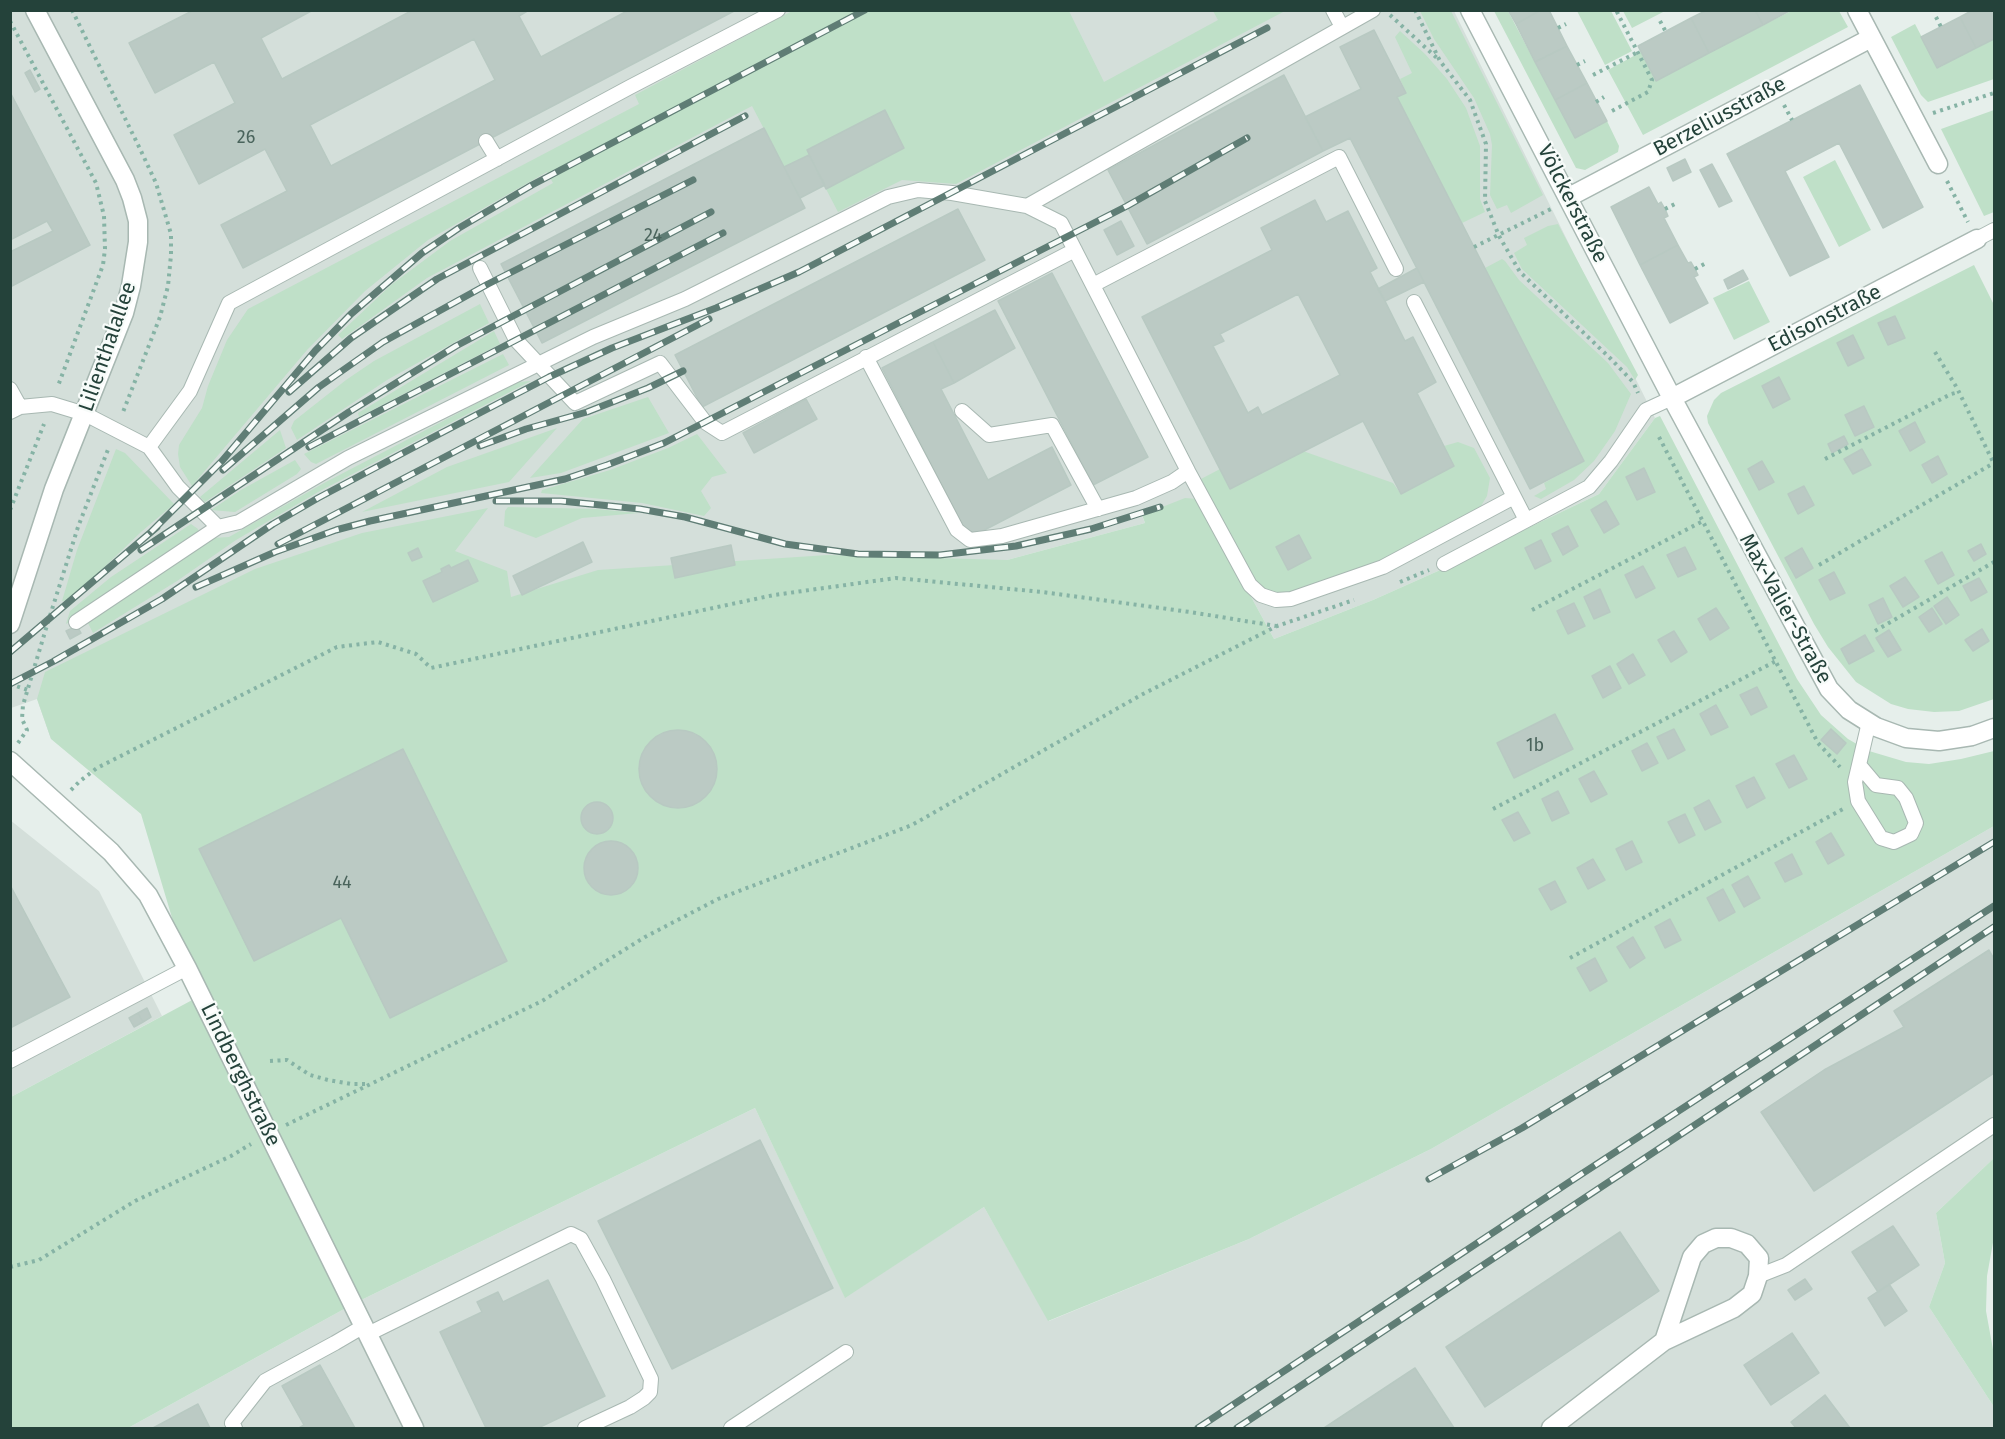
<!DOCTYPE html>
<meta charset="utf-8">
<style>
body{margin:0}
#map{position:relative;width:2005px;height:1439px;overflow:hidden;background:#e6efeb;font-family:"Fira Sans",sans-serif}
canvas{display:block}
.frame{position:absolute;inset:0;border:12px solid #24423a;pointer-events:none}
</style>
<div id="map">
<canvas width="2005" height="1439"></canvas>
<div class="frame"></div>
</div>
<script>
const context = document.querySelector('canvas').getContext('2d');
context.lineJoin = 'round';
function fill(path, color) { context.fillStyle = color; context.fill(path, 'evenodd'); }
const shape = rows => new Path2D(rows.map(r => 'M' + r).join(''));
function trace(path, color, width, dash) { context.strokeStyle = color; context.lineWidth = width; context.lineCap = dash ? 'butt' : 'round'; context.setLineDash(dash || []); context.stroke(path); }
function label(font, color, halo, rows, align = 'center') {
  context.font = font + ' "Fira Sans",sans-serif'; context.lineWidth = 4.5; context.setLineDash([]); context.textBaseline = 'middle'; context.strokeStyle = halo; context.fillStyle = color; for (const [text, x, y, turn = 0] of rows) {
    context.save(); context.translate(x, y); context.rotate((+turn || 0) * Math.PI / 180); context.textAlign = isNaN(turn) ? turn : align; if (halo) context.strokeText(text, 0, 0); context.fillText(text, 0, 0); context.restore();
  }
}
const built = shape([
 [10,11,1454,11,1655,418,1599,494,1438,571,1373,600,1274,639,1198,499,1142,516,1145,523,1007,560,51,739,37,699,11,708],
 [10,820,99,891,162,1016,11,1097],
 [1994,826,1994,1158,1936,1213,1945,1263,1929,1307,1994,1407,1994,1428,128,1428,355,1303,755,1108,845,1297,984,1207,1049,1321,1249,1239,1431,1149]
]);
const green = shape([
 [792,11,1069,11,1104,82,1218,20,1213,11,1285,11,956,184,902,180,838,212,826,189,904,148,885,111,807,150,809,155,784,167,752,106,427,278,342,339,338,335,391,285,450,241,553,183,547,172,428,240,365,291,307,350,192,486,180,467,178,454,179,445,202,408,208,386,227,340,248,309,639,104,635,95],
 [1420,11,1451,11,1543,195,1511,213,1507,205,1497,209,1490,195,1492,145,1490,134,1474,98,1434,39],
 [1494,11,1508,11,1575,138,1607,121,1619,146,1618,152,1585,170,1576,168],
 [1577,11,1611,11,1632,51,1605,65],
 [1623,11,1665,11,1632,28],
 [1791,11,1839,11,1848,27,1643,135,1608,70,1641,52,1656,80],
 [1915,24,1938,68,1994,38,1994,79,1928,102,1921,95,1891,37],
 [1400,31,1425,54,1447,79,1466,108,1480,146,1480,199,1485,212,1462,223,1397,97,1406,93,1400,79,1412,73,1395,37],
 [1994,110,1994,212,1984,216,1941,129],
 [1835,160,1871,230,1839,247,1803,177],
 [1558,224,1638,375,1635,380,1627,367,1522,269,1514,253,1527,245,1524,238,1548,226],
 [1502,259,1505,261,1519,280,1608,363,1631,394,1615,431,1594,461,1574,480,1541,499,1534,496,1546,489,1544,483,1584,461,1485,268],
 [1974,265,1994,305,1994,699,1959,711,1934,712,1908,709,1891,704,1856,682,1828,647,1814,624,1708,423,1707,416,1714,400,1721,393],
 [1749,281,1770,322,1734,340,1713,298],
 [480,304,489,323,387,380,297,440,291,428,294,421,346,380,374,361],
 [494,331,500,344,359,417,358,413],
 [503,354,509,365,316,464,311,462,304,454],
 [531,381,320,491,236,540,177,581,93,633,87,621,212,538,229,537,324,483,518,382],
 [648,397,669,433,561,473,530,478,583,419],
 [1660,416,1797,679,1821,715,1848,739,1869,751,1906,762,1929,764,1961,759,1994,751,1994,826,1431,1149,1249,1239,1048,1321,984,1207,845,1298,755,1108,355,1303,128,1428,11,1428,11,1097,196,998,141,814,51,739,37,699,45,672,255,569,362,533,488,508,455,551,507,571,511,597,598,570,828,555,1007,560,1145,523,1142,515,1185,498,1198,499,1274,639,1373,600,1438,571,1599,494,1655,418],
 [557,428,509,482,362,512,447,467],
 [280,430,286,448,205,502,200,497],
 [697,434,727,473,712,477,701,491,711,508,704,516,642,503,541,493,542,490,610,470,668,448],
 [1458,442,1474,448,1490,478,1487,496,1481,506,1471,514,1383,560,1339,578,1291,592,1277,593,1265,589,1255,582,1201,479,1220,469,1303,451,1393,483,1401,494,1454,466,1444,446],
 [116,449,125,453,174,504,141,532,70,600,62,601,77,550],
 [295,460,301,469,297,474,235,512,211,510,241,490],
 [508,507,596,509,639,513,582,518,536,538,504,526,505,511],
 [191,524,198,529,199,534,66,624,70,611,111,577],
 [1994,1158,1994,1237,1987,1276,1986,1311,1994,1355,1994,1407,1929,1307,1945,1263,1936,1213]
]);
const building = shape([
 [313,10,261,38,282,79,413,10,529,10,519,16,541,57,629,10,736,10,243,268,221,225,287,191,265,149,199,184,174,135,235,103,214,62,155,93,129,43,192,11,313,10],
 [474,39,495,80,331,166,310,125,474,39],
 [1508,10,1541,10,1516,24,1508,10],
 [1541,10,1549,10,1567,46,1535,62,1516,24,1541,10],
 [1707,10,1755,10,1763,25,1709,53,1691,18,1707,10],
 [1755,10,1791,10,1763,25,1755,10],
 [1973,10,1994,10,1994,39,1976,48,1960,17,1973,10],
 [1960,17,1976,48,1937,68,1921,37,1960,17],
 [1691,18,1709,53,1656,81,1638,46,1691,18],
 [1374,30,1406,93,1397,97,1584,461,1530,489,1350,138,1323,151,1305,117,1361,89,1340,47,1374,30],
 [1567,46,1587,83,1555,100,1535,62,1567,46],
 [30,70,40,89,35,92,25,73,30,70],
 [1284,75,1323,151,1147,244,1108,170,1284,75],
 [1587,83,1607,121,1575,138,1555,100,1587,83],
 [1860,85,1923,207,1883,228,1839,143,1785,171,1829,257,1790,276,1727,154,1860,85],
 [10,92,90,245,10,287,10,252,53,231,47,221,10,240,10,92],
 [885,110,904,148,826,189,807,150,885,110],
 [764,128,805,208,542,343,501,264,764,128],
 [809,155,825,185,800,198,784,167,809,155],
 [1685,159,1691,172,1673,181,1667,168,1685,159],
 [1712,164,1732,201,1719,207,1700,170,1712,164],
 [1649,187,1658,204,1661,202,1665,209,1668,216,1664,218,1678,245,1640,265,1611,207,1649,187],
 [1315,200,1326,222,1348,211,1377,268,1370,272,1385,301,1405,341,1413,337,1436,382,1417,393,1454,466,1401,494,1363,421,1230,489,1142,317,1272,250,1261,228,1315,200],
 [1298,294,1340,375,1262,415,1258,407,1248,413,1213,346,1224,341,1220,334,1298,294],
 [958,209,985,260,702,407,675,355,958,209],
 [1121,221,1134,246,1117,255,1104,230,1121,221],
 [1678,245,1688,263,1691,262,1695,269,1698,275,1694,277,1708,303,1670,323,1640,265,1678,245],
 [1417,268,1424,282,1385,301,1378,289,1417,268],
 [1743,270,1748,279,1728,289,1724,280,1743,270],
 [1052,273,1148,457,1093,485,998,301,1052,273],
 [995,310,1015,348,954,383,933,342,995,310],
 [1895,316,1905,338,1888,345,1878,323,1895,316],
 [1853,335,1864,358,1848,366,1837,343,1853,335],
 [933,342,954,383,941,389,988,480,1052,447,1071,485,969,538,882,368,933,342],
 [1779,377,1790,399,1773,408,1762,386,1779,377],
 [806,399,817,419,754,453,743,433,806,399],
 [1864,406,1874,427,1855,436,1845,415,1864,406],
 [1915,422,1925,442,1910,451,1899,431,1915,422],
 [1844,436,1848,444,1832,453,1828,444,1844,436],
 [1862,449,1871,465,1853,474,1844,459,1862,449],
 [1938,456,1947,474,1932,483,1922,465,1938,456],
 [1762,461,1774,482,1759,490,1748,469,1762,461],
 [1644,468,1655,492,1637,500,1626,477,1644,468],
 [1804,486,1814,505,1798,514,1788,494,1804,486],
 [1606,501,1619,524,1604,533,1591,510,1606,501],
 [1568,526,1578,546,1563,555,1552,534,1568,526],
 [1299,535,1311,558,1288,570,1276,547,1299,535],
 [1541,540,1551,561,1535,569,1525,548,1541,540],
 [583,542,592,562,522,595,513,576,583,542],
 [1981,544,1986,554,1974,561,1968,551,1981,544],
 [731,545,735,565,675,578,671,558,731,545],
 [1685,547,1696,569,1678,577,1667,555,1685,547],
 [418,548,422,557,412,561,408,553,418,548],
 [1802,548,1813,568,1796,578,1785,558,1802,548],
 [1942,552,1954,575,1938,584,1925,561,1942,552],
 [468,560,478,581,433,602,423,581,442,572,441,569,449,565,451,568,468,560],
 [1643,566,1655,588,1636,598,1625,575,1643,566],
 [1834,572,1845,593,1830,600,1819,580,1834,572],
 [1905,577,1919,597,1903,607,1890,586,1905,577],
 [1979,578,1987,592,1971,601,1963,586,1979,578],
 [1600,589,1610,612,1594,619,1584,597,1600,589],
 [1947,597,1959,615,1946,624,1934,606,1947,597],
 [1883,598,1892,617,1878,624,1869,605,1883,598],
 [1574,603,1585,626,1568,634,1557,611,1574,603],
 [1716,608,1729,628,1710,640,1698,619,1716,608],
 [1932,608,1942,624,1929,632,1919,617,1932,608],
 [77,626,81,633,70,639,66,631,77,626],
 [1982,629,1989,641,1973,651,1965,640,1982,629],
 [1889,630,1901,650,1888,657,1876,638,1889,630],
 [1674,631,1687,652,1671,662,1658,640,1674,631],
 [1865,635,1874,651,1849,664,1841,649,1865,635],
 [1633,654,1645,675,1629,684,1617,664,1633,654],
 [1610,666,1621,688,1603,698,1592,676,1610,666],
 [1757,687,1767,707,1751,715,1740,695,1757,687],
 [1716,705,1728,727,1711,735,1700,714,1716,705],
 [1555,714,1573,749,1514,778,1497,743,1555,714],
 [1674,729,1685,750,1668,759,1657,737,1674,729],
 [1831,729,1846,743,1837,754,1821,740,1831,729],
 '639 769a39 39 0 1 1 78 0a39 39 0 1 1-78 0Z',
 [1647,743,1658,763,1642,771,1632,751,1647,743],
 [403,749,507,961,390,1018,341,918,254,961,199,849,403,749],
 [1794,755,1807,779,1789,788,1776,764,1794,755],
 [1594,771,1607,794,1591,802,1579,779,1594,771],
 [1754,777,1765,798,1747,808,1736,786,1754,777],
 [1558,791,1569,813,1552,821,1542,799,1558,791],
 [1709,800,1721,822,1705,830,1694,808,1709,800],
 '581 818a16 16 0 1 1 32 0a16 16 0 1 1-32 0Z',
 [1518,812,1530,833,1514,841,1502,820,1518,812],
 [1685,814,1695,835,1679,843,1668,822,1685,814],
 [1831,833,1844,855,1828,864,1816,842,1831,833],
 [1632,841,1642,862,1626,870,1616,849,1632,841],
 '584 868a27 27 0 1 1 54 0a27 27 0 1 1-54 0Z',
 [1792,854,1802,874,1785,882,1775,863,1792,854],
 [1593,859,1605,880,1588,889,1577,868,1593,859],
 [1748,876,1760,898,1744,907,1732,885,1748,876],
 [1555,881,1566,902,1551,910,1539,889,1555,881],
 [10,885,70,997,10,1028,10,885],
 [1723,889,1735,912,1719,921,1707,898,1723,889],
 [1670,919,1681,940,1665,948,1655,927,1670,919],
 [1633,937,1645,958,1630,968,1617,947,1633,937],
 [1989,950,1994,959,1994,1073,1814,1191,1761,1112,1824,1070,1904,1027,1894,1011,1989,950],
 [1595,958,1607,981,1590,991,1577,968,1595,958],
 [147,1008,151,1017,143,1022,138,1013,147,1008],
 [138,1013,143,1022,134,1027,129,1018,138,1013],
 [760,1140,833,1288,672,1369,598,1221,760,1140],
 [1893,1226,1919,1265,1878,1292,1852,1252,1893,1226],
 [1620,1232,1659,1291,1485,1407,1446,1347,1620,1232],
 [1805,1279,1812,1289,1795,1300,1788,1290,1805,1279],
 [548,1280,605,1396,538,1428,486,1428,440,1332,482,1312,477,1302,498,1292,503,1302,548,1280],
 [1889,1284,1907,1311,1885,1326,1868,1298,1889,1284],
 [1792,1333,1819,1373,1771,1405,1744,1365,1792,1333],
 [320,1365,355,1428,299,1428,304,1425,282,1386,320,1365],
 [1415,1368,1454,1428,1324,1428,1415,1368],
 [1825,1395,1850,1428,1796,1428,1791,1422,1825,1395],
 [198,1404,210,1428,153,1428,198,1404]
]);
const path = shape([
 [72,10,141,151,156,183,171,234,171,255,168,286,160,317,123,412],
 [1415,10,1440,61,1470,100,1486,144,1485,201,1499,236,1520,272,1611,359,1633,382,1638,393],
 [1390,15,1438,59],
 [1936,17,1941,27],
 [10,21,96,183,104,216,105,249,103,265,58,386],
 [1660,21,1666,32],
 [1558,28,1566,24],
 [1577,65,1585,61],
 [1593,75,1638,52],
 [1596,102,1604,97],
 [1784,105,1792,120],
 [1612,111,1648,92,1652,80,1616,10],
 [1933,113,1994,93],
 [1947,181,1968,222],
 [1665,209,1675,204],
 [1474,247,1551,209],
 [1695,269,1706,263],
 [1935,352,1957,388,1994,464],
 [1659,437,1818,743,1840,767],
 [1825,459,1951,394,1959,392],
 [10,510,44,424],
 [1819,565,1994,463],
 [1400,582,1429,570],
 [1532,610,1703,521],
 [1875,631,1994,562],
 [10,684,28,690],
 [18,743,27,730,22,719,23,705,48,622,78,527,109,447],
 [71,790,80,781,97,768,337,647,378,642,416,654,431,668,774,595,896,578,1042,592,1190,612,1276,626],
 [1493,809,1776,661],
 [1570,958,1843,809],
 [270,1061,287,1060,310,1075,328,1080,351,1084,369,1084],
 [286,1125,542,1001,645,937,718,899,912,825,1141,695,1277,626,1354,600],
 [10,1267,39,1260,135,1201,231,1156,251,1144]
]);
const service = shape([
 [1333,10,1342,27],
 [486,141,497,159],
 [1027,206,1373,10],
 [1977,239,1994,230],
 [480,268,516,340,575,403,660,363,705,422,722,433,1075,250],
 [1093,285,1339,157,1396,269],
 [1414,302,1526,520],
 [10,389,20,407],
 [962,411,989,435,1052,425,1098,509],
 [10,412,20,407,52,404,85,414,149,447,178,487,218,527,239,522,348,458,593,337,685,299,888,197,918,190,952,193,1027,206,1061,223,1188,471,1172,482,1136,498,1002,536,970,540,957,530,866,357],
 [149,447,190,391,229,303,630,87,778,10],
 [1188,471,1250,585,1261,595,1276,600,1291,599,1383,567,1514,497],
 [1444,564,1589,487,1611,461,1646,410,1672,398],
 [76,622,218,527],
 [1860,766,1876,785,1898,788,1906,798,1916,823,1911,834,1894,842,1881,838,1858,801,1855,782,1869,722],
 [10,1061,187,968],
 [1758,1276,1786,1265,1994,1125],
 [368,1334,571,1234,581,1239,603,1279,651,1379,650,1392,644,1398,630,1407,585,1428],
 [235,1428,232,1423,265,1381,335,1343,364,1326],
 [731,1428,846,1352]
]);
const minor = shape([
 [1470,10,1672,398,1829,689,1849,710,1876,727,1906,738,1939,741,1972,736,1994,728],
 [1857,10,1938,164],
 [1569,197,1871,38],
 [1672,398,1977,239],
 [10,624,54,489,124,313,131,286,138,242,138,221,132,198,125,180,35,10],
 [10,761,111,852,148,895,187,968,414,1428],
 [1551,1428,1664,1341,1734,1308,1752,1294,1758,1276,1759,1258,1747,1244,1731,1238,1716,1238,1703,1244,1692,1257,1664,1341]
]);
const rail = shape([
 [289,392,351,338,437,279,745,116],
 [480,446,526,429,587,412,648,388,683,371],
 [309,447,723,233],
 [223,470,319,387,383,342,488,284,693,180],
 [496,501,561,501,640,509,685,517,785,544,858,554,940,555,1016,546,1091,529,1160,507],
 [151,532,222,461,315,351,351,314,422,253,459,228,532,185,865,10],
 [278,544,709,319],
 [141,550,349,412,456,346,711,212],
 [196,587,275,552,336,530,370,521,565,479,607,465,664,443,1127,206,1247,138],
 [10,652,157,527],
 [54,661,162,599,273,524,318,498,422,443,549,377,612,348,716,308,799,272,1267,28],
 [10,684,60,658],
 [1429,1179,1522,1128,1994,842],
 [1198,1428,1580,1175,1994,906],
 [1237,1428,1994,927]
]);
const numberNames = [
 ["26",246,138],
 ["24",653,236],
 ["1b",1535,746],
 ["44",342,883]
];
const streetNames = [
 ["Berzeliusstraße",1720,117,-28],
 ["Völckerstraße",1572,204,63],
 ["Edisonstraße",1825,319,-27],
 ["Lilienthalallee",108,347,-71],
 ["Max-Valier-Straße",1785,609,61],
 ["Lindberghstraße",240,1075,64]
];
fill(built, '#d4dfda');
fill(green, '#bfe0c8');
fill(building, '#bbcac4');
trace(building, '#b8c9c2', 1.5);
trace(service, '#a8b8b2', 16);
trace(minor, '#a8b8b2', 21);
trace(path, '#86b3a5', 4, [3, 4.5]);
trace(service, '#fff', 14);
trace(minor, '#fff', 18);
trace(rail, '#5f7d75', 7);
trace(rail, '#f7fbf9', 4.5, [14]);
label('18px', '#4a645c', null, numberNames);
label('21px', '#24423a', '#f7fbf9', streetNames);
</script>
